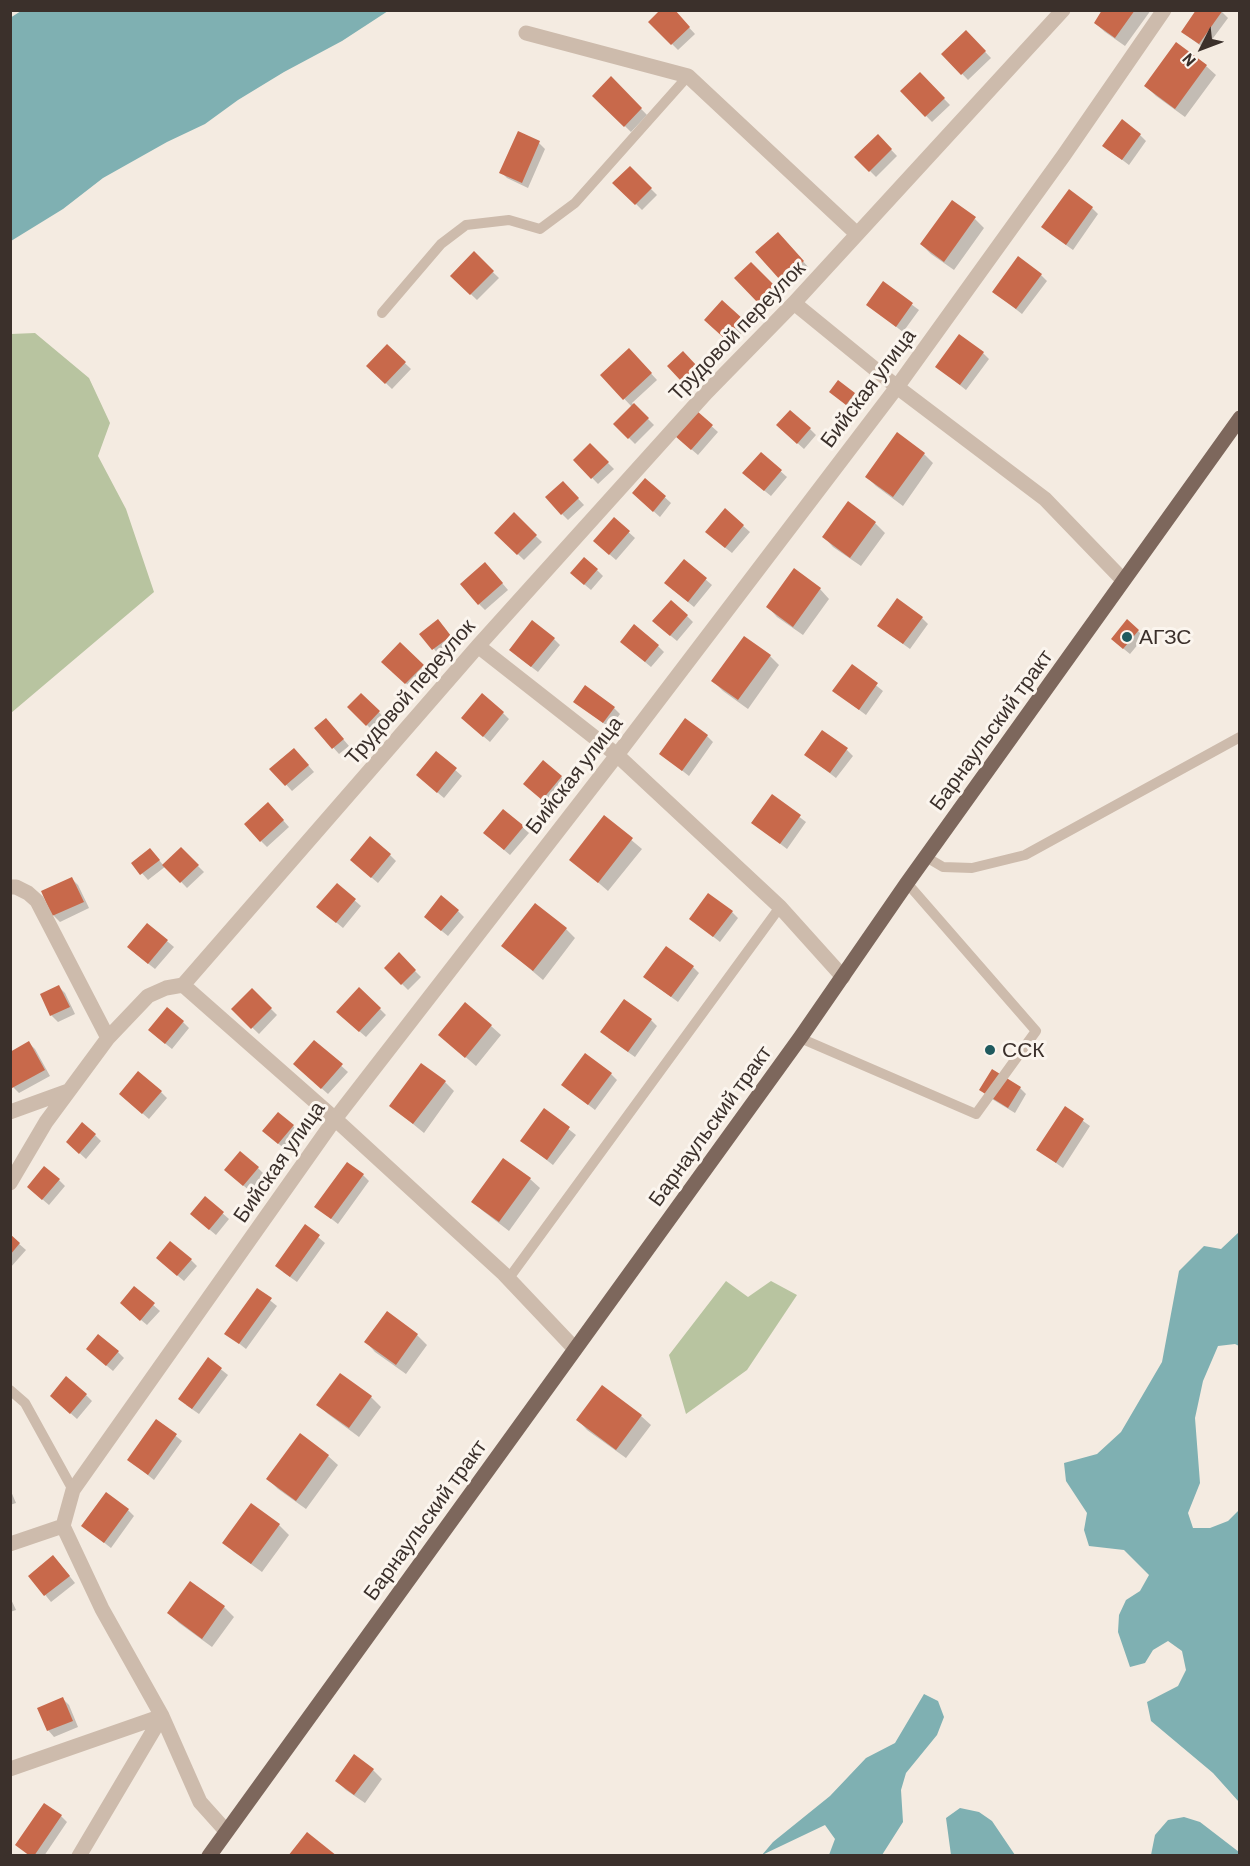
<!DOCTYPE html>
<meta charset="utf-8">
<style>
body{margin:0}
#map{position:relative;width:1250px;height:1866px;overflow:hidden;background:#f4ebe1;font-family:Barlow,sans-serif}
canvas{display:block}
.frame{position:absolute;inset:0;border:12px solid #3b302b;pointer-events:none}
.north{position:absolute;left:1172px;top:18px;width:60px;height:60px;-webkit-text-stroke:4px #fbf5ee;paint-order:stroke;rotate:228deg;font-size:16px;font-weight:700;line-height:24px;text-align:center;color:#3b302b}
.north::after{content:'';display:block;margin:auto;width:21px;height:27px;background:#3b302b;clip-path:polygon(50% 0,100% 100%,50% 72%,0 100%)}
</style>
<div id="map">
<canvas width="1250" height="1866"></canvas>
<div class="frame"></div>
<div class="north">N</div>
</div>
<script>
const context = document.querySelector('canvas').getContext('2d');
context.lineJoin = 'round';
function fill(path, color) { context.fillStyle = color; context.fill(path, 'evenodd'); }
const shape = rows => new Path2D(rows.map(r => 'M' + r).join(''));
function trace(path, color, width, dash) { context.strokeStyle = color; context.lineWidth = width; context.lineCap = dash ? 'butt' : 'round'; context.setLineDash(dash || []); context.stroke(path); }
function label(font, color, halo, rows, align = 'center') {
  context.font = font + ' Barlow,sans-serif'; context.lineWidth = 6; context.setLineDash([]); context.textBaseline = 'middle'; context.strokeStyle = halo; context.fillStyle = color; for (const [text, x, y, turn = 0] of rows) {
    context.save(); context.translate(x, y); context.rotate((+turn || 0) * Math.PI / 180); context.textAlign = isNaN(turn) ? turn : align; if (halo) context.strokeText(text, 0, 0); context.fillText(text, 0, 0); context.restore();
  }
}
const green = shape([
 [35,333,89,378,110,423,98,456,126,509,154,592,11,713,11,334],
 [726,1281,748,1297,771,1281,797,1295,747,1370,686,1414,669,1355]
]);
const water = shape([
 [21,11,21,10,388,11,342,41,284,72,238,100,205,124,167,142,103,178,63,209,11,241,10,18],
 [1239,1232,1239,1346,1235,1344,1218,1346,1203,1381,1195,1418,1200,1483,1188,1513,1193,1528,1210,1528,1228,1521,1239,1510,1239,1802,1213,1773,1151,1721,1147,1702,1178,1686,1186,1670,1182,1651,1168,1641,1153,1650,1145,1663,1130,1667,1118,1632,1119,1615,1126,1600,1140,1591,1149,1575,1124,1550,1089,1546,1084,1530,1087,1513,1066,1481,1064,1463,1097,1454,1121,1432,1162,1362,1179,1271,1204,1246,1221,1249],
 [924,1694,938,1701,944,1717,937,1735,906,1773,901,1790,903,1822,882,1855,829,1855,835,1839,825,1825,762,1855,773,1842,830,1796,866,1758,895,1743],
 [960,1808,979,1812,992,1821,1015,1855,951,1855,946,1818],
 [1184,1817,1200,1822,1239,1852,1239,1855,1151,1855,1155,1835,1168,1820]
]);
const shadow = shape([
 [673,10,695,34,678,50,650,22],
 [1104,10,1151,10,1125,46,1105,32,1095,23],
 [1220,10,1228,18,1205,49,1189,37],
 [966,32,991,58,968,80,943,54],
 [1206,66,1216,75,1185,117,1156,96,1146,86],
 [920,74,950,105,932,122,902,91],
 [611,78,647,115,631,132,594,96],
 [1140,135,1146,141,1129,165,1104,146],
 [878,136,897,156,876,177,856,157],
 [539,143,545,149,528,188,507,178,501,172],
 [630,168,657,195,642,210,615,183],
 [1092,208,1098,214,1073,250,1049,233],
 [975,219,984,228,954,270,931,254,921,244],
 [784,240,809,268,788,286,757,252],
 [474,254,499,278,477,300,452,276],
 [751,264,781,294,766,309,736,278],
 [1041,275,1047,281,1022,314,994,292],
 [883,283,919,310,903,332,868,305],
 [722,302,748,326,732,344,712,326],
 [387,346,411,369,392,389,368,366],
 [683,353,702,373,689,386,669,366],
 [983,353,989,359,966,390,937,367],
 [635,356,657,380,632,403,654,425,635,444,615,424,632,407,602,375],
 [839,382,857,397,849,407,833,394],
 [697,413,718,432,698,455,683,442],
 [810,429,816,435,804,449,784,431],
 [590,445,614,469,598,484,575,460],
 [761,454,787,477,771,496,750,479],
 [924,454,933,463,903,506,876,486,867,477],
 [646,480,671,503,660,517,640,499],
 [569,489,584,505,568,520,562,514],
 [848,503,875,523,885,533,861,566,833,547,824,537],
 [725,510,750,532,732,553,713,538],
 [514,515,542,542,524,560,496,533],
 [614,519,635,538,616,560,601,547],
 [684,561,712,585,694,607,672,589],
 [491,570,508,590,485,610,479,604],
 [597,570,603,576,591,590,578,579],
 [820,589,829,599,803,635,777,617,768,607],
 [687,616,693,622,677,641,660,627],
 [922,618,928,624,910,649,885,631],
 [444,627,456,643,440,656,421,634],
 [1138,631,1144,637,1130,654,1119,645],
 [554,639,560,645,538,672,517,656],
 [400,644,429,672,412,689,383,662],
 [658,646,664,652,651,667,628,648],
 [770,656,779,665,748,709,723,691,713,681],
 [852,666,883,691,866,715,834,691],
 [361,695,385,718,373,731,349,707],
 [575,702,614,708,620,714,610,728],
 [503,713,509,719,490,742,469,724],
 [332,726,349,746,339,754,316,728],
 [707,736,713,742,689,776,661,754],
 [847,750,853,756,836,778,806,755],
 [436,753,462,776,444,798,424,781],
 [300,756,314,772,292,791,272,769],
 [561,777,567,783,549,805,531,790],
 [772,796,806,822,787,849,753,823],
 [274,810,289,827,267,847,261,841],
 [504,811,529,833,510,855,491,839],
 [604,817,642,849,608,891,571,859],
 [181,849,204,872,187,888,166,866,148,880,133,863,156,856,163,865],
 [390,855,396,861,378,883,358,866],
 [72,879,78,885,89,908,60,922,54,916,43,892],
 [337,885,361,906,343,928,325,913],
 [458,911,464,917,448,936,432,923],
 [732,912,738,918,720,942,691,919],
 [148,925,174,947,155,969,135,953],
 [566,929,575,938,543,980,503,946],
 [399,955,421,977,408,990,386,968],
 [693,967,699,973,678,1002,652,983],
 [59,987,65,993,75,1014,58,1022,51,1015],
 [252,990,277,1015,259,1034,233,1009],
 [380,1009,386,1015,366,1037,344,1018],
 [651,1020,657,1026,635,1057,608,1038],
 [183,1022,189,1028,172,1049,156,1036],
 [491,1026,501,1035,476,1066,440,1035],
 [315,1042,348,1072,328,1094,301,1070],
 [29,1043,35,1049,50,1076,19,1093,13,1087],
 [611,1074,617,1080,595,1110,563,1085],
 [445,1082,454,1091,424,1133,391,1106],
 [1020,1088,1026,1094,1015,1113,987,1096],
 [161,1092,167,1098,149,1119,127,1100],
 [1065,1108,1090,1126,1063,1168,1038,1150],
 [544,1110,576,1135,553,1165,522,1141],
 [293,1126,299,1132,285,1149,270,1137],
 [95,1135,101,1141,86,1159,74,1148],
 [258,1168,264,1174,250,1191,232,1176],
 [363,1175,369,1181,338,1224,316,1207],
 [530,1179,540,1188,509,1231,483,1211,473,1202],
 [59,1180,65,1186,49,1205,35,1193],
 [205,1198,229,1219,216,1235,198,1220],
 [305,1226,325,1243,297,1282,283,1272],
 [10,1236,26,1250,10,1268],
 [191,1260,197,1266,184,1281,164,1264],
 [134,1288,160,1311,147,1325,128,1309],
 [257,1290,277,1306,246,1349,226,1333],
 [387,1313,417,1335,427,1345,406,1374,375,1352,366,1342],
 [118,1352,124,1358,113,1371,94,1355],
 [208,1359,228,1375,199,1414,186,1405],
 [86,1395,92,1401,77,1419,58,1402],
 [371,1397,381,1407,359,1437,328,1414,318,1405],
 [641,1416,651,1425,626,1458,587,1430,578,1420],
 [157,1421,182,1441,154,1480,129,1460],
 [328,1456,338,1465,306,1509,278,1489,268,1479],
 [10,1489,16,1503,10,1505],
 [251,1505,279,1525,289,1535,262,1572,234,1552,224,1543],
 [128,1510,134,1516,111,1548,83,1526],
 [59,1563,75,1583,51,1602,30,1576],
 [191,1583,224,1607,234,1617,212,1647,179,1623,169,1613],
 [10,1597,16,1610,10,1612],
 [63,1699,69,1705,78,1727,54,1737,48,1730],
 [373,1770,382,1779,365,1803,346,1790,337,1781],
 [61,1816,67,1822,44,1856,30,1856,17,1845]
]);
const building = shape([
 [660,10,675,10,690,27,671,45,648,22],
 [1102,10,1135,10,1115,38,1094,23],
 [1196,10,1223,10,1199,44,1181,32],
 [966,30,986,51,961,75,941,54],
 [1176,42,1207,65,1175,109,1144,86],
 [920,72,945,98,925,117,900,91],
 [611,76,642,108,624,127,592,96],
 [1122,119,1141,134,1122,160,1102,146],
 [518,131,540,141,522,183,499,173],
 [878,134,892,149,869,172,854,157],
 [630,166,652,188,635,205,612,183],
 [1069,189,1093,207,1066,245,1041,227],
 [952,200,976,217,944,262,920,244],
 [778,232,804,261,781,281,755,252],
 [474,251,494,271,470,295,450,276],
 [1018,256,1042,274,1016,309,992,292],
 [751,262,776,287,759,304,734,278],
 [883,281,913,303,896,327,866,305],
 [722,300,743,319,725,339,704,320],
 [959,334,984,352,960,385,935,367],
 [387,344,406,362,385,384,366,366],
 [629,348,652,373,623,400,600,375],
 [683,351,697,366,681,381,667,366],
 [838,380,855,393,846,405,829,392],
 [634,403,649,418,628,439,613,424],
 [790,410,811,428,797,444,776,425],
 [697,411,713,425,691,450,675,436],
 [897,432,925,453,893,497,865,477],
 [590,443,609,462,591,479,573,460],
 [761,452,782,470,764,491,742,473],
 [645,478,666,496,653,512,632,493],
 [563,481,579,498,561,515,545,497],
 [848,501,876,522,850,558,822,537],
 [725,508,744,525,725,548,705,532],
 [514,512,537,535,517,555,494,533],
 [614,517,630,531,609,555,593,541],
 [584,557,598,569,584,585,570,573],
 [684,559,707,578,688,602,664,583],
 [485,562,503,583,478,605,460,584],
 [794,568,821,588,793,627,766,607],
 [897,598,923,617,903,644,877,626],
 [671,600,688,615,670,636,652,621],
 [438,619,451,636,432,650,419,634],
 [1127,619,1139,630,1123,649,1111,639],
 [532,620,555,638,531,667,509,650],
 [634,624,659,645,645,662,620,642],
 [744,636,771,655,738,700,711,681],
 [400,642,424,665,405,684,381,662],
 [852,664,878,683,859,710,832,691],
 [585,685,615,707,603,723,573,702],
 [361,693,380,711,366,726,347,707],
 [482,693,504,712,483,737,461,718],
 [326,718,344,739,332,749,314,728],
 [685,718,708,735,682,771,659,754],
 [822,730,848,748,830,773,804,755],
 [294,748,309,765,285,786,269,769],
 [436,751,457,768,437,793,416,775],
 [543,760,562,776,542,800,523,784],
 [772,794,801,815,780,844,751,823],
 [268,802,284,820,260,842,244,824],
 [503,809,524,826,504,850,483,833],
 [604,815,633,838,598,883,569,860],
 [370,836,391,854,371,878,350,860],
 [181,847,199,865,180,883,162,865],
 [150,848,160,860,140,875,131,863],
 [72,877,84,902,52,916,41,891],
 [337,883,356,899,336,923,316,907],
 [708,893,733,911,713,937,689,919],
 [441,895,459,910,441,931,424,917],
 [535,903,567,928,533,971,501,946],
 [147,923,168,940,148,964,127,947],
 [666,946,694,966,671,997,643,977],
 [399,952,416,970,401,985,384,968],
 [59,985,70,1007,50,1016,40,994],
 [359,987,381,1008,359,1032,336,1012],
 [252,988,272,1008,251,1029,231,1009],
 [624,999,652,1019,628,1052,600,1032],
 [465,1002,492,1025,465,1058,438,1035],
 [167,1007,184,1021,165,1044,148,1030],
 [314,1040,343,1064,321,1089,293,1064],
 [29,1041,45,1070,12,1088,10,1085,10,1052],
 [585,1053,612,1073,588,1105,561,1085],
 [421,1063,446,1081,413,1124,389,1106],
 [992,1069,1021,1087,1008,1108,979,1090],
 [138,1071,162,1091,142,1114,119,1094],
 [1065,1106,1084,1119,1056,1163,1036,1150],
 [544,1108,570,1127,547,1160,520,1141],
 [278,1112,294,1125,278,1144,262,1131],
 [82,1122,96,1134,79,1154,66,1142],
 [240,1151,259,1167,243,1186,224,1170],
 [503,1158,531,1178,499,1222,471,1202],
 [347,1162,364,1174,331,1219,314,1207],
 [44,1166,60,1179,42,1200,27,1187],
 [205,1196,224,1212,209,1230,190,1214],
 [305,1224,320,1235,290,1277,275,1266],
 [10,1234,20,1243,10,1255],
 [170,1241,192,1259,177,1276,156,1258],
 [134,1286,155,1303,140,1321,120,1303],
 [257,1288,272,1298,239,1344,224,1334],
 [387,1311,418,1334,396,1365,364,1342],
 [98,1334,119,1351,106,1366,86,1349],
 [208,1357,222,1368,192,1409,178,1399],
 [340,1373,372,1396,349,1428,316,1405],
 [66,1376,87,1394,70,1414,50,1396],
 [602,1385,642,1415,616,1450,576,1420],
 [156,1419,177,1434,148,1475,127,1460],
 [300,1433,329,1455,296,1501,266,1479],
 [106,1492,129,1509,104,1543,81,1526],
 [251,1503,280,1524,251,1564,222,1543],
 [53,1555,70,1576,44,1596,28,1576],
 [190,1581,225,1606,202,1639,167,1613],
 [63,1697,73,1721,47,1731,37,1708],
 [354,1754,374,1769,354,1795,335,1781],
 [44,1803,62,1815,34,1856,30,1856,15,1845],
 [307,1832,337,1856,288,1856]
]);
const service = shape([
 [382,313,441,244,466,225,509,220,540,229,575,203,688,76],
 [926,857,943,867,972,868,1025,855,1240,737],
 [800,1038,976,1114,1036,1031,907,883],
 [509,1278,780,907],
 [10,1390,25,1403,73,1490]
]);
const minor = shape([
 [526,33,688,76,857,234],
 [794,303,897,387,1045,499,1123,580],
 [478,646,617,755,780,907,843,977],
 [10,887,16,887,28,893,37,901,108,1038],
 [183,985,335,1119,504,1274,575,1349],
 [10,1112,68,1091],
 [10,1183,46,1122,108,1038,148,996,166,988,183,985,478,646,706,393,794,303,1063,10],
 [63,1526,102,1609,162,1716,200,1802,226,1831],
 [10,1544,63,1526,73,1490,335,1119,617,755,897,387,1064,155,1164,10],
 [10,1769,162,1716],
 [79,1856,162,1716]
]);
const primary = shape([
 [209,1856,800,1038,907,883,1240,418]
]);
const markers = [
 [1127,637,6,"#1f5a5e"],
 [990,1050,6,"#1f5a5e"]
];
const streetNames = [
 ["Трудовой переулок",737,331,-46],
 ["Бийская улица",868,388,-53],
 ["Трудовой переулок",410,692,-49],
 ["Барнаульский тракт",991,730,-54],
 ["Бийская улица",574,775,-52],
 ["Барнаульский тракт",710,1126,-54],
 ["Бийская улица",279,1162,-55],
 ["Барнаульский тракт",425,1520,-54]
];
const poiNames = [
 ["АГЗС",1139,637],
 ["ССК",1002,1050]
];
fill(green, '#b8c4a0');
fill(water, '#7fb0b2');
fill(shadow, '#0003');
fill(building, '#c8694b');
trace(service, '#cdbbac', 10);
trace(minor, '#cdbbac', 15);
trace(primary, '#7d675c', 15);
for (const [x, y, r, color] of markers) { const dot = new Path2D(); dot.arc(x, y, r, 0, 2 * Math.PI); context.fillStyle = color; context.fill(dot); trace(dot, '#fbf5ee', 2); }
label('21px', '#3b302b', '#fbf5ee', streetNames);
label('21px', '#3b302b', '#fbf5ee', poiNames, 'left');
</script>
